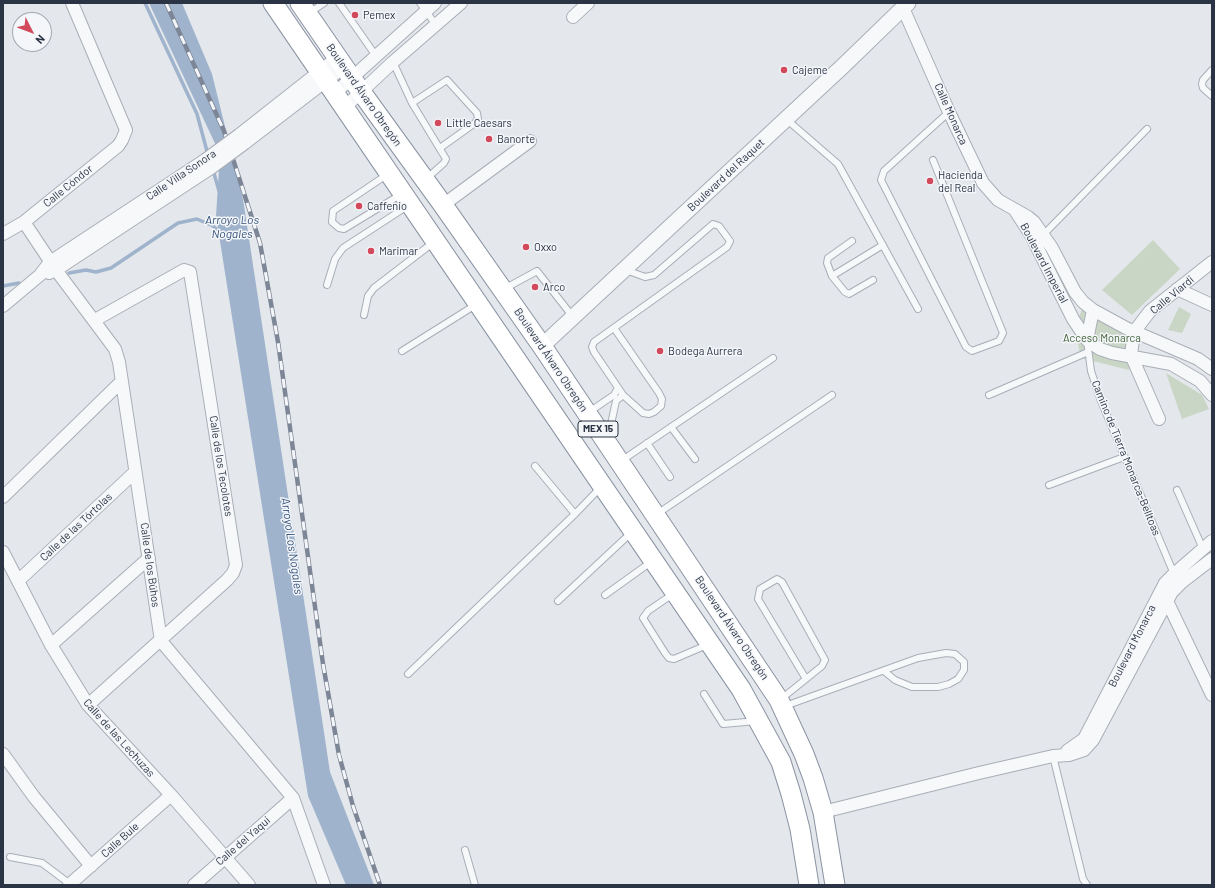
<!DOCTYPE html>
<meta charset="utf-8">
<style>
body{margin:0}
#map{position:relative;width:1215px;height:888px;overflow:hidden;background:#e4e7ec;font-family:Barlow,sans-serif}
canvas{display:block}
.frame{position:absolute;inset:0;border:4px solid #2b3445;pointer-events:none}
.north{position:absolute;left:12px;top:12px;width:40px;height:40px;box-sizing:border-box;background:#f4f6f9;border:1px solid #a4a8b1;border-radius:50%;rotate:132deg;font-size:11px;font-weight:700;line-height:16px;text-align:center;color:#2b3445}
.north::after{content:'';display:block;margin:auto;width:14px;height:18px;background:#d1495b;clip-path:polygon(50% 0,100% 100%,50% 72%,0 100%)}
</style>
<div id="map">
<canvas width="1215" height="888"></canvas>
<div class="frame"></div>
<div class="north">N</div>
</div>
<script>
const context = document.querySelector('canvas').getContext('2d');
context.lineJoin = 'round';
function fill(path, color) { context.fillStyle = color; context.fill(path, 'evenodd'); }
const shape = rows => new Path2D(rows.map(r => 'M' + r).join(''));
function trace(path, color, width, dash) { context.strokeStyle = color; context.lineWidth = width; context.lineCap = dash ? 'butt' : 'round'; context.setLineDash(dash || []); context.stroke(path); }
function label(font, color, halo, rows, align = 'center') {
  context.font = font + ' Barlow,sans-serif'; context.lineWidth = 3; context.setLineDash([]); context.textBaseline = 'middle'; context.strokeStyle = halo; context.fillStyle = color; for (const [text, x, y, turn = 0] of rows) {
    context.save(); context.translate(x, y); context.rotate((+turn || 0) * Math.PI / 180); context.textAlign = isNaN(turn) ? turn : align; if (halo) context.strokeText(text, 0, 0); context.fillText(text, 0, 0); context.restore();
  }
}
const green = shape([
 [1153,240,1180,269,1132,315,1102,290],
 [1084,303,1140,327,1129,356,1129,370,1081,358,1075,329],
 [1179,307,1191,314,1182,333,1168,330],
 [1166,373,1202,395,1209,409,1182,419]
]);
const water = shape([
 [149,3,182,3,212,74,243,199,330,772,374,885,346,885,308,796,216,216,220,154]
]);
const stream = shape([
 [145,3,197,114,208,155],
 [213,170,219,191],
 [69,273,86,270,96,272,111,268,178,223,197,219,213,226,221,233],
 [3,286,19,283]
]);
const service = shape([
 [339,3,376,56],
 [420,3,436,25],
 [309,13,324,3],
 [393,62,412,103,446,159,444,163,426,179],
 [1212,70,1203,80,1202,84,1203,88,1212,96],
 [412,103,447,80,477,113,478,119,475,123,440,148],
 [786,119,838,164,918,309],
 [933,160,1003,333,999,341,972,351,966,347,881,180,884,171,949,112],
 [388,174,333,211,332,222,339,228,344,229,400,195],
 [1044,234,1147,129],
 [852,241,828,258,827,263,832,276,845,292,849,294,873,280],
 [832,276,883,245],
 [327,285,335,259,343,248,409,205],
 [504,289,537,271,573,317],
 [364,315,368,296,374,288,434,242],
 [614,328,659,393,662,399,661,406,654,412,649,414,643,413,623,395,594,352,592,347,594,342,727,247,730,241,719,226,713,224,654,275,645,277,626,270],
 [1087,340,1091,371,1101,401,1174,574],
 [402,351,477,304],
 [989,395,1088,352],
 [589,412,614,395,618,388],
 [671,427,695,459],
 [608,438,616,401,623,395],
 [647,443,670,477],
 [621,461,773,358],
 [535,466,575,514],
 [1049,485,1124,457],
 [1177,490,1203,549],
 [657,514,832,395],
 [673,594,648,611,643,618,665,653,669,658,674,659,707,645],
 [605,595,651,562],
 [558,601,632,532],
 [408,674,575,514,600,488],
 [704,694,723,724,757,721],
 [781,699,806,679,822,666,825,660,782,582,777,579,760,589,758,599,806,679],
 [785,706,918,658,946,653,955,654,964,662,964,670,958,679,949,684,938,687,912,687,895,680,884,671],
 [1053,756,1083,879,1087,885],
 [465,850,475,885],
 [10,857,42,863,70,884]
]);
const minor = shape([
 [903,8,949,112,983,183,998,200,1028,217,1034,222,1052,248,1075,292,1083,302,1093,310,1126,328,1198,359,1212,369],
 [573,17,588,3],
 [335,93,435,3],
 [345,107,393,62,461,3],
 [239,135,338,57],
 [245,143,344,67],
 [443,205,530,141],
 [1016,212,1031,235,1073,319,1087,340,1100,349,1112,353,1171,364,1200,381,1212,395],
 [24,222,56,270,115,349,119,362,161,641,293,798,324,885],
 [3,234,24,222,118,146,122,140,126,130,72,3],
 [49,273,56,270,211,168],
 [1177,289,1212,305],
 [3,306,40,275,50,262,205,160],
 [1087,340,1093,310],
 [1159,419,1131,355,1134,332,1150,311,1212,262],
 [3,497,122,381],
 [3,552,51,645,88,705,171,795,249,885],
 [18,581,135,472],
 [1167,601,1212,695],
 [51,645,149,558],
 [88,705,227,580,233,573,236,565,190,272,184,270,95,320],
 [1067,751,1084,739,1165,583,1174,574,1212,541],
 [3,754,34,797,91,866],
 [823,812,979,773,1053,756,1069,755,1084,750,1093,740,1172,592,1182,582,1212,559],
 [69,885,171,795],
 [194,885,293,798]
]);
const tertiary = shape([
 [542,346,843,66,908,3]
]);
const trunk = shape([
 [273,3,741,689,781,762,791,794,800,829,809,885],
 [300,3,362,93,443,205,542,346,779,700,804,754,813,778,823,812,835,885]
]);
const rail = shape([
 [166,3,224,131,260,243,278,342,323,664,339,755,353,806,380,885]
]);
const minorBridge = shape([
 [205,160,239,135],
 [211,168,245,143]
]);
const markers = [
 [355,15,4,"#d1495b"],
 [784,70,4,"#d1495b"],
 [438,123,4,"#d1495b"],
 [489,139,4,"#d1495b"],
 [930,181,4,"#d1495b"],
 [359,206,4,"#d1495b"],
 [526,247,4,"#d1495b"],
 [371,251,4,"#d1495b"],
 [535,287,4,"#d1495b"],
 [660,351,4,"#d1495b"]
];
const shields = [
 [598,429,40]
];
const shieldNames = [
 ["MEX 15",598,429]
];
const poiNames = [
 ["Pemex",363,15],
 ["Cajeme",792,70],
 ["Little Caesars",446,123],
 ["Banorte",497,139],
 ["Hacienda",938,175],
 ["del Real",938,188],
 ["Caffenio",367,206],
 ["Oxxo",534,247],
 ["Marimar",379,251],
 ["Arco",543,287],
 ["Bodega Aurrera",668,351]
];
const streetNames = [
 ["Boulevard Álvaro Obregón",364,95,55],
 ["Calle Monarca",951,114,66],
 ["Calle Villa Sonora",181,175,-34],
 ["Boulevard del Raquet",726,175,-43],
 ["Calle Cóndor",68,186,-39],
 ["Boulevard Imperial",1044,263,62],
 ["Calle Viardi",1172,295,-40],
 ["Boulevard Álvaro Obregón",551,360,56],
 ["Camino de Tierra Monarca-Belltoas",1126,458,68],
 ["Calle de los Tecolotes",221,466,81],
 ["Calle de las Tórtolas",76,527,-43],
 ["Calle de los Búhos",150,565,82],
 ["Boulevard Álvaro Obregón",732,628,56],
 ["Boulevard Monarca",1132,646,-63],
 ["Calle de las Lechuzas",119,738,48],
 ["Calle Bule",120,840,-42],
 ["Calle del Yaqui",243,841,-41]
];
const parkNames = [
 ["Acceso Monarca",1102,338]
];
const waterNames = [
 ["Arroyo Los",232,220],
 ["Nogales",232,234],
 ["Arroyo Los Nogales",292,546,82]
];
fill(green, '#c9d6c5');
fill(water, '#9fb4cc');
trace(stream, '#9fb4cc', 3.5);
trace(service, '#a9aeb7', 8);
trace(minor, '#a9aeb7', 14);
trace(tertiary, '#a9aeb7', 17);
trace(trunk, '#8b94a3', 21);
trace(service, '#f7f8fa', 6);
trace(minor, '#f7f8fa', 12);
trace(tertiary, '#f7f8fa', 15);
trace(trunk, '#fff', 19);
trace(rail, '#7d8696', 4.5);
trace(rail, '#f4f6f9', 3, [9]);
trace(minorBridge, '#a9aeb7', 14, []);
trace(minorBridge, '#f7f8fa', 12);
for (const [x, y, r, color] of markers) { const dot = new Path2D(); dot.arc(x, y, r, 0, 2 * Math.PI); context.fillStyle = color; context.fill(dot); trace(dot, '#f4f6f9', 1.5); }
for (const [x, y, w] of shields) { const box = new Path2D(); box.roundRect(x - w / 2, y - 8, w, 16, 3); context.fillStyle = '#f4f6f9'; context.fill(box); trace(box, '#2b3445', 1); }
label('bold 10px', '#2b3445', null, shieldNames);
label('11px', '#2b3445', '#f4f6f9', poiNames, 'left');
label('11px', '#2b3445', '#f4f6f9', streetNames);
label('11px', '#3f6138', '#f4f6f9', parkNames);
label('italic 12px', '#34527a', '#f4f6f9', waterNames);
</script>
